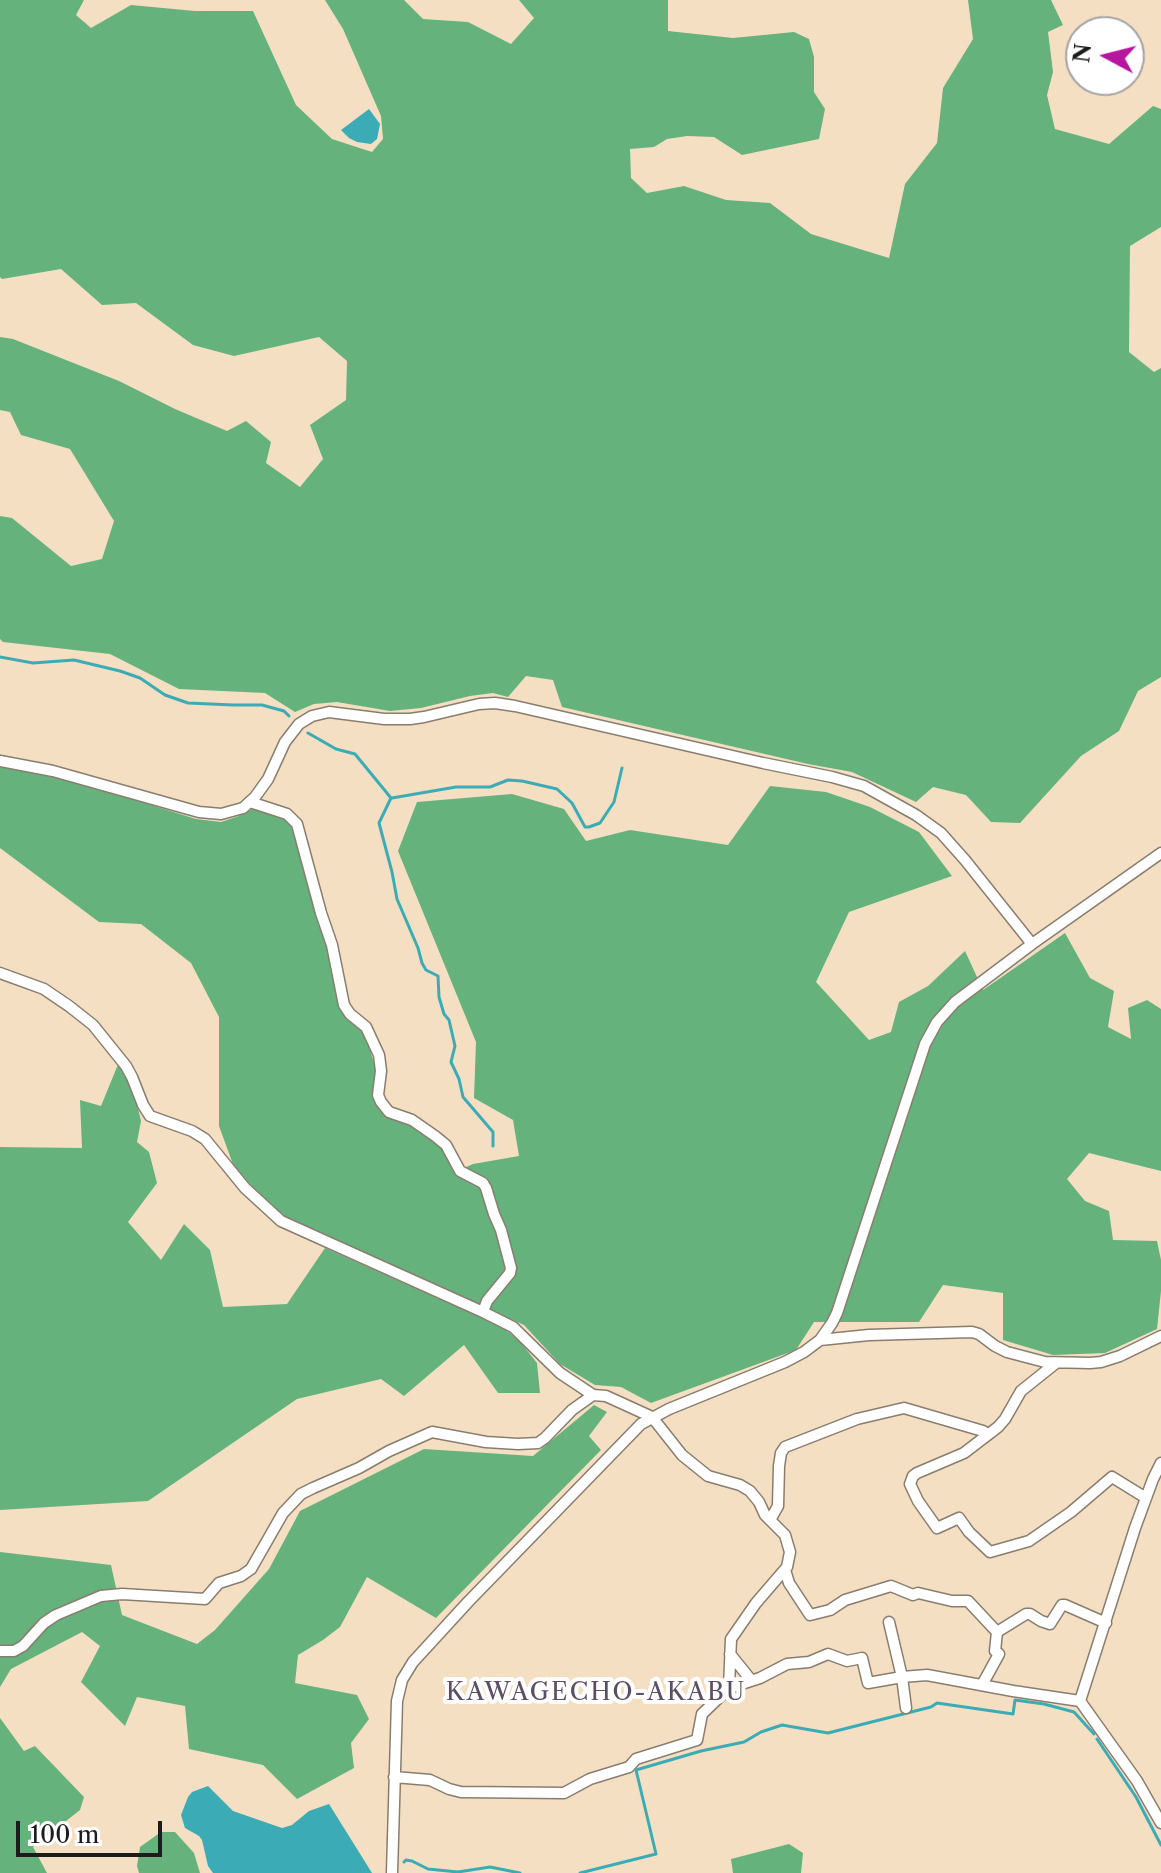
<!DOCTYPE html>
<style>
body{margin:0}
#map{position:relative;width:1161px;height:1873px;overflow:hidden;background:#f5dfc3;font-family:"Libre Caslon Text",serif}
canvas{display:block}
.north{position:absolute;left:1065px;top:16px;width:80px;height:80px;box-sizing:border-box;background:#fff;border:2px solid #a4a4a4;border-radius:50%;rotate:277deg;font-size:22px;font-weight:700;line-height:32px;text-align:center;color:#1c1c1c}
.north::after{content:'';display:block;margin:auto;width:28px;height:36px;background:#b5179e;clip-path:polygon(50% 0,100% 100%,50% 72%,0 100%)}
.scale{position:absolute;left:16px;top:1821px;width:146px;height:36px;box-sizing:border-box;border:4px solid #1c1c1c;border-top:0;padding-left:10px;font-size:24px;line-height:28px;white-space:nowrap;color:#1c1c1c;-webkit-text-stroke:6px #fff;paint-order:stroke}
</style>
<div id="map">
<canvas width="1161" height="1873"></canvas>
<div class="north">N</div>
<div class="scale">100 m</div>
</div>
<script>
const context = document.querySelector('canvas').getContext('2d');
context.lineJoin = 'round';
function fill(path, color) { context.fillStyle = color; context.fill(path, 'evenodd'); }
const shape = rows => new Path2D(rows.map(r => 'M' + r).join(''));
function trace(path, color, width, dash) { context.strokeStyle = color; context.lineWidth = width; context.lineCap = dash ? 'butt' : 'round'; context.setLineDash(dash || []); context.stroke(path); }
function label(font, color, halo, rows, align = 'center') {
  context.font = font + ' "Libre Caslon Text",serif'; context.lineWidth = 8; context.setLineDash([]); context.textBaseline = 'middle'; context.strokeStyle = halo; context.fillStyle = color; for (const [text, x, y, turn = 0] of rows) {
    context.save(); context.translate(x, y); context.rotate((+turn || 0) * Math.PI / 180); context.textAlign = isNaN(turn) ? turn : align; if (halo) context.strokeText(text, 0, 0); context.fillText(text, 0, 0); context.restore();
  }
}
const forest = shape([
 [0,0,84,0,76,15,91,28,131,5,195,11,253,11,296,105,332,139,372,152,383,139,381,116,343,29,325,0,404,0,423,19,468,22,511,44,534,18,519,0,668,0,668,31,733,38,794,32,809,39,814,57,814,92,825,109,819,139,742,155,714,137,687,136,667,139,654,147,630,149,631,178,647,193,684,186,726,200,770,203,811,234,889,258,905,184,937,143,943,88,973,39,968,0,1051,0,1063,25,1048,32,1053,72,1047,95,1055,129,1109,144,1153,106,1161,109,1161,227,1130,246,1129,352,1154,372,1161,368,1161,677,1138,691,1119,731,1081,756,1020,823,991,822,966,795,933,787,916,802,852,772,808,764,562,707,553,680,526,676,508,697,493,693,470,696,421,708,390,711,337,702,314,704,295,712,265,693,179,689,110,654,3,642,0,639,0,516,12,518,71,566,102,559,114,521,70,449,21,435,10,412,0,410,0,337,13,339,119,381,175,409,227,431,246,421,271,442,266,463,300,487,323,459,310,425,346,400,347,361,319,337,234,356,193,345,136,303,102,305,61,269,2,279,0,277],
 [0,767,55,775,196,819,221,822,239,816,256,807,284,815,294,824,329,949,341,1003,364,1030,377,1073,375,1096,443,1146,455,1172,473,1164,519,1156,513,1120,474,1098,476,1042,398,851,417,802,512,794,564,809,586,841,630,830,728,845,770,786,826,792,870,807,919,832,952,876,849,912,816,982,869,1040,891,1032,899,1002,928,986,965,951,983,990,1065,933,1090,978,1114,991,1108,1027,1131,1039,1128,1008,1147,1000,1161,1009,1161,1171,1089,1153,1067,1179,1085,1201,1109,1211,1113,1240,1157,1241,1161,1260,1161,1291,1157,1329,1105,1353,1053,1355,1003,1340,1003,1293,943,1285,919,1322,814,1322,796,1350,651,1403,621,1387,595,1385,560,1364,524,1325,294,1223,270,1205,234,1167,219,1126,219,1017,191,963,141,924,99,922,0,848],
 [119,1062,133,1088,141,1121,137,1142,149,1152,157,1183,128,1222,161,1260,184,1224,210,1250,223,1307,287,1304,325,1248,504,1328,522,1344,537,1363,540,1393,498,1393,464,1345,404,1396,381,1379,297,1399,148,1501,0,1510,0,1147,82,1148,80,1100,101,1106],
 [594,1405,607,1412,589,1436,601,1450,436,1618,367,1577,340,1627,323,1640,298,1655,295,1683,357,1695,369,1719,351,1743,354,1768,297,1799,263,1765,189,1749,185,1706,137,1697,125,1726,81,1682,100,1646,82,1632,11,1669,0,1687,0,1552,111,1565,122,1615,197,1644,215,1630,269,1569,300,1511,424,1449,533,1456],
 [0,1718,24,1751,35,1746,84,1797,80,1810,33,1847,47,1873,0,1873],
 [161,1832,175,1832,194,1853,200,1873,139,1873,137,1866,140,1847],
 [789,1844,803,1853,801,1873,733,1873,731,1859]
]);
const water = shape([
 [369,109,380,124,377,139,371,144,357,142,349,138,341,130],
 [208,1786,233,1811,282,1828,292,1825,309,1811,329,1804,372,1873,213,1873,208,1866,202,1840,199,1836,185,1828,181,1815,188,1797,192,1792]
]);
const stream = shape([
 [0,657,33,663,74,660,120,671,140,678,165,695,188,703,233,705,262,705,284,711,289,716],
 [308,733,336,749,355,754,391,798,379,823,392,872,397,899,418,948,422,963,426,970,438,976,439,997,444,1014,449,1020,455,1046,451,1062,459,1079,463,1097,493,1132,493,1146],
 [392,798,456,787,490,787,508,780,522,781,557,789,572,803,585,827,589,827,600,823,614,802,622,768],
 [1097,1739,1136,1797,1161,1845],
 [404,1862,406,1860,412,1861,428,1869,458,1872,490,1867,520,1873],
 [580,1873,656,1854,636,1770,701,1751,744,1742,761,1732,782,1725,828,1733,931,1707,937,1703,1013,1714,1015,1700,1044,1704,1074,1712,1094,1734]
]);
const minor = shape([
 [0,761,53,771,199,812,221,814,243,808,255,797,268,779,285,742,299,724,312,716,329,712,384,719,410,719,424,717,479,704,495,703,515,706,763,763,832,777,864,786,916,815,941,833,965,860,1032,944],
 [250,802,287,814,297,824,321,913,332,945,344,1005,350,1014,366,1027,379,1055,381,1071,378,1095,381,1102,389,1112,412,1120,435,1136,446,1145,460,1171,483,1183,486,1188,494,1214,501,1230,511,1268,510,1273,487,1301,483,1312],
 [0,973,44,989,69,1006,93,1025,126,1066,132,1077,143,1105,150,1116,192,1131,205,1139,245,1188,281,1221,483,1312,513,1327,560,1373,593,1395,606,1396,652,1417,682,1455,708,1476,740,1485,750,1491,759,1502,765,1515,785,1535,790,1552,787,1567,756,1603,731,1639,729,1688],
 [820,1340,869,1335,972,1332,979,1334,995,1346,1007,1352,1045,1362,1090,1363,1101,1362,1120,1356,1161,1336],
 [1056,1363,1021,1391,1005,1419,998,1427,964,1453,917,1473,913,1476,910,1484,918,1501,937,1528,959,1518,969,1532,990,1552,1029,1541,1071,1512,1112,1477,1146,1498],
 [770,1520,778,1506,779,1466,781,1453,785,1447,857,1419,904,1408,983,1431,987,1434],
 [785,1570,789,1583,810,1615,830,1610,845,1600,891,1586,913,1595,918,1593,952,1601,968,1601,997,1632,995,1651,999,1654,982,1685],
 [889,1622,902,1677,906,1708],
 [997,1632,1026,1614,1030,1614,1041,1621,1050,1624,1062,1605,1065,1605,1106,1623],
 [0,1651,14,1651,23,1646,44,1623,56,1615,101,1596,122,1594,205,1599,219,1583,241,1576,251,1569,283,1513,301,1494,313,1488,359,1468,389,1451,432,1432,486,1442,518,1444,538,1443,545,1438,572,1410,593,1395],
 [730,1654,751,1680],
 [1080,1701,1135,1528,1153,1479,1161,1463],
 [394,1777,430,1780,449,1789,461,1792,564,1793,590,1779,629,1767,636,1759,697,1740,702,1714,729,1688,760,1678,787,1664,809,1662,828,1654,847,1661,862,1658,868,1683,902,1677,927,1675,1013,1691,1080,1701,1137,1781,1161,1823],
 [392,1873,397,1701,402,1680,413,1662,468,1602,641,1424,669,1409,785,1362,804,1352,820,1340,832,1323,837,1313,925,1044,937,1022,955,1002,1032,944,1161,853]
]);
const quarterNames = [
 ["KAWAGECHO-AKABU",596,1693]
];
fill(forest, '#65b27d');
fill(water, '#3bacb5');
trace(stream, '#3bacb5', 3);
trace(minor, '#887e70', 13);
trace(minor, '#fff', 10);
context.letterSpacing = '2px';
label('24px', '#5c4e63', '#fff', quarterNames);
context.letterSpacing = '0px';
</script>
